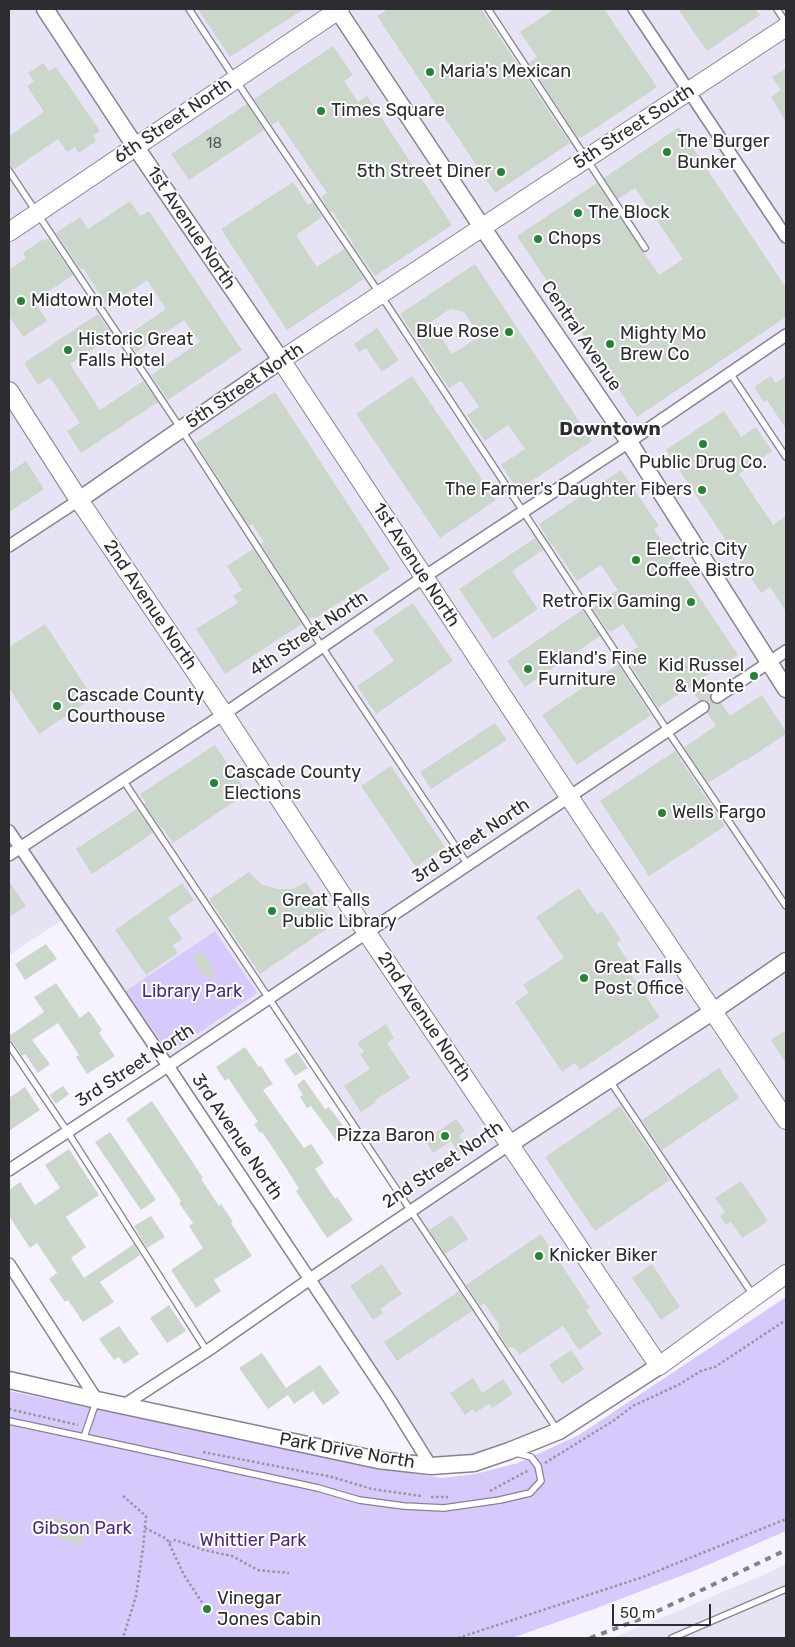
<!DOCTYPE html>
<style>
body{margin:0}
#map{position:relative;width:795px;height:1647px;overflow:hidden;background:#f6f3ff;font-family:Rubik,sans-serif}
canvas{display:block}
.frame{position:absolute;inset:0;border:10px solid #2d2c31;pointer-events:none}
.scale{position:absolute;left:612px;top:1604px;width:99px;height:22px;box-sizing:border-box;border:2px solid #2d2c31;border-top:0;padding-left:6px;font-size:15px;line-height:18px;white-space:nowrap;color:#2d2c31;-webkit-text-stroke:4px #fff;paint-order:stroke}
</style>
<div id="map">
<canvas width="795" height="1647"></canvas>
<div class="frame"></div>
<div class="scale">50 m</div>
</div>
<script>
const context = document.querySelector('canvas').getContext('2d');
context.lineJoin = 'round';
function fill(path, color) { context.fillStyle = color; context.fill(path, 'evenodd'); }
const shape = rows => new Path2D(rows.map(r => 'M' + r).join(''));
function trace(path, color, width, dash) { context.strokeStyle = color; context.lineWidth = width; context.lineCap = dash ? 'butt' : 'round'; context.setLineDash(dash || []); context.stroke(path); }
function label(font, color, halo, rows, align = 'center') {
  context.font = font + ' Rubik,sans-serif'; context.lineWidth = 4; context.setLineDash([]); context.textBaseline = 'middle'; context.strokeStyle = halo; context.fillStyle = color; for (const [text, x, y, turn = 0] of rows) {
    context.save(); context.translate(x, y); context.rotate((+turn || 0) * Math.PI / 180); context.textAlign = isNaN(turn) ? turn : align; if (halo) context.strokeText(text, 0, 0); context.fillText(text, 0, 0); context.restore();
  }
}
const built = shape([
 [9,9,786,9,786,1274,659,1366,509,1451,431,1466,310,1279,411,1211,269,999,168,1066,67,917,9,955],
 [786,1564,786,1638,613,1638,763,1575]
]);
const green = shape([
 [215,931,257,993,169,1053,126,991],
 [786,1297,786,1531,696,1570,597,1608,512,1638,9,1638,9,1391,350,1463,441,1478,475,1474,518,1463,579,1435]
]);
const building = shape([
 [198,9,304,9,230,57],
 [388,9,481,9,570,143,495,193,377,16],
 [554,9,604,9,657,87,581,138,580,136,578,138,529,63,537,57,520,32],
 [678,9,755,9,760,15,707,51],
 [333,46,353,75,344,81,358,102,367,96,452,225,375,276,352,244,353,243,332,211,330,212,321,197,327,193,278,121,272,125,254,99],
 [43,63,49,71,56,67,100,131,93,136,96,141,79,153,75,147,67,152,58,139,14,169,9,166,9,136,44,112,27,86,34,81,28,73],
 [786,68,786,122,771,97,781,90,772,77],
 [247,104,264,130,189,180,171,154],
 [679,127,786,288,786,317,637,417,517,236,597,183,659,275,683,259,635,188,618,199,604,178],
 [293,182,308,205,313,202,322,217,296,235,317,267,344,249,364,279,287,330,221,229],
 [130,201,140,216,149,211,242,350,168,400,151,375,200,342,184,320,136,352,125,337,166,309,147,280,108,307,83,268,81,270,56,233,80,217,88,229],
 [43,239,44,241,48,239,73,275,34,301,47,321,23,337,9,316,9,270,26,258,23,253],
 [475,264,592,441,518,490,501,465,525,449,508,425,485,441,467,415,479,407,461,381,449,388,400,314],
 [450,309,464,312,480,336,452,354,431,322],
 [98,314,113,336,70,364,100,410,143,381,158,402,81,453,67,431,80,423,50,377,38,385,24,363],
 [377,328,399,360,382,372,366,348,359,352,354,344],
 [412,376,496,500,440,538,356,414],
 [771,376,775,383,786,376,786,429,767,400,764,402,754,387],
 [275,392,390,569,314,619,312,617,309,619,261,544,264,542,252,524,249,526,196,443],
 [724,411,741,437,756,427,772,451,739,474,773,525,786,516,786,612,770,587,761,593,666,450],
 [26,461,44,489,9,512,9,473],
 [621,470,659,526,654,529,738,655,704,677,713,691,710,694,711,701,714,704,721,703,730,716,762,695,786,732,786,734,745,761,744,760,708,783,684,747,716,726,707,713,710,710,709,703,706,700,699,701,690,687,658,708,626,658,628,657,626,655,638,647,623,624,611,632,610,630,608,631,592,608,618,590,601,565,577,581,552,544,551,545,539,524],
 [535,538,543,550,512,571,538,609,493,639,459,589],
 [253,549,302,624,225,674,196,629,238,603,233,596,242,590,227,566],
 [413,603,453,661,376,714,357,686,394,661,373,630],
 [582,610,600,636,525,687,507,661],
 [45,624,93,698,39,734,9,688,9,647],
 [618,664,651,715,577,765,542,715],
 [495,723,507,740,431,789,420,772],
 [215,745,247,793,173,843,162,827,161,828,144,804,146,803,140,794],
 [675,751,725,826,649,876,600,801],
 [391,766,445,847,416,867,361,786],
 [137,809,153,833,92,874,76,849],
 [249,872,261,884,277,889,292,889,306,882,334,924,260,974,209,899],
 [9,881,26,906,9,917],
 [182,883,194,900,168,918,183,939,172,946,174,947,178,953,146,975,115,930],
 [579,888,597,914,602,911,621,940,616,943,633,968,629,971,660,1017,580,1070,575,1063,562,1072,515,1002,529,993,523,985,564,958,536,917],
 [46,944,57,959,25,980,15,964],
 [194,952,202,954,210,961,213,971,212,978,203,975,197,968],
 [56,983,80,1018,89,1011,102,1030,99,1033,115,1056,87,1074,76,1057,79,1055,58,1023,32,1040,50,1064,38,1073,25,1054,22,1056,13,1042,9,1040,9,1036,44,1012,34,997],
 [386,1024,394,1038,387,1043,410,1078,375,1100,376,1102,361,1112,344,1086,370,1069,360,1054,364,1052,357,1043],
 [786,1030,786,1064,771,1040],
 [245,1047,259,1067,261,1066,273,1084,263,1090,304,1148,311,1144,324,1163,315,1169,335,1199,337,1197,353,1220,327,1238,296,1191,299,1189,283,1163,262,1132,260,1133,254,1124,258,1122,228,1078,225,1081,216,1067],
 [297,1052,308,1068,295,1076,284,1060],
 [719,1068,739,1098,662,1150,642,1120],
 [304,1079,325,1109,329,1107,350,1135,338,1143,311,1106,307,1108,300,1097,303,1095,297,1085],
 [63,1086,69,1094,56,1104,49,1095],
 [25,1087,40,1110,9,1131,9,1098],
 [152,1101,203,1178,201,1179,219,1206,221,1204,233,1222,231,1223,252,1256,214,1280,221,1291,196,1308,171,1270,203,1248,189,1226,193,1223,179,1203,181,1201,126,1119],
 [620,1106,670,1180,595,1231,545,1157],
 [456,1119,465,1131,459,1135,468,1148,459,1154,451,1141,433,1153,425,1140],
 [110,1132,156,1200,141,1210,95,1142],
 [69,1149,99,1195,66,1217,86,1247,71,1258,84,1278,134,1244,140,1255,100,1282,114,1302,83,1322,68,1300,65,1302,49,1279,57,1273,37,1243,30,1248,9,1216,9,1190,20,1182,35,1205,60,1188,45,1165],
 [741,1181,768,1221,742,1238,731,1222,726,1225,720,1216,725,1212,715,1198],
 [452,1215,468,1239,445,1254,429,1230],
 [151,1216,165,1237,147,1248,134,1226],
 [541,1234,590,1308,586,1310,602,1334,579,1350,563,1326,519,1355,515,1348,508,1347,498,1332,499,1325,484,1303,480,1306,466,1285],
 [382,1264,402,1294,380,1309,383,1313,373,1320,350,1286],
 [652,1264,680,1307,661,1320,632,1278],
 [459,1291,472,1311,397,1361,384,1342],
 [169,1305,186,1331,167,1343,150,1318],
 [119,1326,139,1354,124,1364,119,1357,114,1360,99,1339],
 [571,1350,584,1369,562,1384,549,1365],
 [262,1353,286,1388,320,1365,340,1393,323,1405,313,1391,294,1404,288,1395,268,1409,239,1368],
 [473,1378,482,1393,503,1379,513,1394,492,1408,489,1404,475,1413,473,1409,465,1415,450,1393],
 [51,1517,94,1525,79,1544,59,1539]
]);
const path = shape([
 [9,1409,78,1425],
 [203,1452,332,1477,372,1489,421,1496],
 [545,1463,613,1421,633,1406,678,1385,701,1371,715,1367,786,1320],
 [490,1491,529,1470],
 [123,1496,146,1516,143,1548,136,1596,123,1638],
 [431,1497,448,1497],
 [145,1528,167,1539,184,1575,203,1604],
 [169,1543,175,1540,204,1550,232,1556,258,1570,289,1573],
 [458,1638,643,1577,786,1519]
]);
const lane = shape([
 [189,9,235,79,380,294,667,730,786,906],
 [488,9,645,248],
 [777,9,786,23],
 [9,171,181,429,322,647,468,865],
 [730,373,786,457],
 [123,780,558,1431],
 [9,1045,67,1131,207,1351],
 [610,1081,753,1295],
 [9,1421,84,1437,96,1402],
 [84,1437,318,1488,359,1500,404,1506,444,1508,500,1500,530,1493,541,1481,538,1466,531,1457,516,1453],
 [672,1638,786,1589]
]);
const street = shape([
 [634,9,786,237],
 [9,546,79,500],
 [717,697,786,651],
 [9,831,168,1066,390,1400,431,1466],
 [9,855,224,714,424,577,629,442,786,335],
 [9,1170,168,1066,703,707],
 [9,1264,97,1400],
 [124,1405,207,1351,310,1279,510,1144]
]);
const secondary = shape([
 [45,9,135,146,281,360,79,500],
 [337,9,482,227,629,442,786,689],
 [510,1144,712,1012,786,961],
 [9,1380,97,1400,378,1460,431,1466,474,1463,509,1451,559,1431,659,1366]
]);
const primary = shape([
 [786,27,281,360,597,839,786,1120],
 [9,232,340,9],
 [9,391,79,500,224,714,367,933,659,1366,786,1274]
]);
const rail = shape([
 [590,1638,643,1618,786,1550]
]);
const markers = [
 [430,72,5,"#278435"],
 [321,111,5,"#278435"],
 [667,152,5,"#278435"],
 [501,172,5,"#278435"],
 [578,213,5,"#278435"],
 [538,239,5,"#278435"],
 [21,301,5,"#278435"],
 [509,332,5,"#278435"],
 [610,344,5,"#278435"],
 [68,350,5,"#278435"],
 [703,444,5,"#278435"],
 [702,490,5,"#278435"],
 [636,560,5,"#278435"],
 [691,602,5,"#278435"],
 [528,669,5,"#278435"],
 [754,676,5,"#278435"],
 [57,706,5,"#278435"],
 [214,783,5,"#278435"],
 [662,813,5,"#278435"],
 [272,911,5,"#278435"],
 [584,978,5,"#278435"],
 [445,1136,5,"#278435"],
 [539,1256,5,"#278435"],
 [207,1609,5,"#278435"]
];
const numberNames = [
 ["18",214,144]
];
const poiNames = [
 ["Maria's Mexican",440,72],
 ["Times Square",331,111],
 ["The Burger",677,142],
 ["Bunker",677,163],
 ["5th Street Diner",491,172,"right"],
 ["The Block",588,213],
 ["Chops",548,239],
 ["Midtown Motel",31,301],
 ["Blue Rose",499,332,"right"],
 ["Mighty Mo",620,334],
 ["Brew Co",620,355],
 ["Historic Great",78,340],
 ["Falls Hotel",78,361],
 ["Public Drug Co.",703,463,"center"],
 ["The Farmer's Daughter Fibers",692,490,"right"],
 ["Electric City",646,550],
 ["Coffee Bistro",646,571],
 ["RetroFix Gaming",681,602,"right"],
 ["Ekland's Fine",538,659],
 ["Furniture",538,680],
 ["Kid Russel",744,666,"right"],
 ["& Monte",744,687,"right"],
 ["Cascade County",67,696],
 ["Courthouse",67,717],
 ["Cascade County",224,773],
 ["Elections",224,794],
 ["Wells Fargo",672,813],
 ["Great Falls",282,901],
 ["Public Library",282,922],
 ["Great Falls",594,968],
 ["Post Office",594,989],
 ["Pizza Baron",435,1136,"right"],
 ["Knicker Biker",549,1256],
 ["Vinegar",217,1599],
 ["Jones Cabin",217,1620]
];
const streetNames = [
 ["6th Street North",173,121,-34],
 ["5th Street South",634,127,-33],
 ["1st Avenue North",191,228,56],
 ["Central Avenue",581,336,56],
 ["5th Street North",245,386,-34],
 ["1st Avenue North",416,565,57],
 ["2nd Avenue North",150,605,56],
 ["4th Street North",309,634,-34],
 ["3rd Street North",471,841,-34],
 ["2nd Avenue North",424,1017,56],
 ["3rd Street North",135,1066,-33],
 ["3rd Avenue North",237,1137,56],
 ["2nd Street North",443,1165,-34],
 ["Park Drive North",347,1451,10]
];
const parkNames = [
 ["Library Park",192,992],
 ["Gibson Park",82,1529],
 ["Whittier Park",253,1541]
];
const neighbourhoodNames = [
 ["Downtown",610,430]
];
fill(built, '#e8e3f4');
fill(green, '#d8c9fc');
fill(building, '#ccd7cc');
trace(lane, '#868290', 8);
trace(street, '#868290', 14);
trace(secondary, '#868290', 19);
trace(primary, '#868290', 20);
trace(path, '#96949d', 2.5, [2.5, 2.5]);
trace(lane, '#fff', 5.5);
trace(street, '#fff', 11);
trace(secondary, '#fff', 16);
trace(primary, '#fff', 18);
trace(rail, '#838189', 4, [6, 6]);
for (const [x, y, r, color] of markers) { const dot = new Path2D(); dot.arc(x, y, r, 0, 2 * Math.PI); context.fillStyle = color; context.fill(dot); trace(dot, '#fff', 2); }
label('15px', '#555758', null, numberNames);
label('18px', '#2d2c31', '#fff', poiNames, 'left');
label('18px', '#2d2c31', '#fff', streetNames);
label('18px', '#4c297e', '#fff', parkNames);
label('bold 19px', '#2d2c31', '#fff', neighbourhoodNames);
</script>
